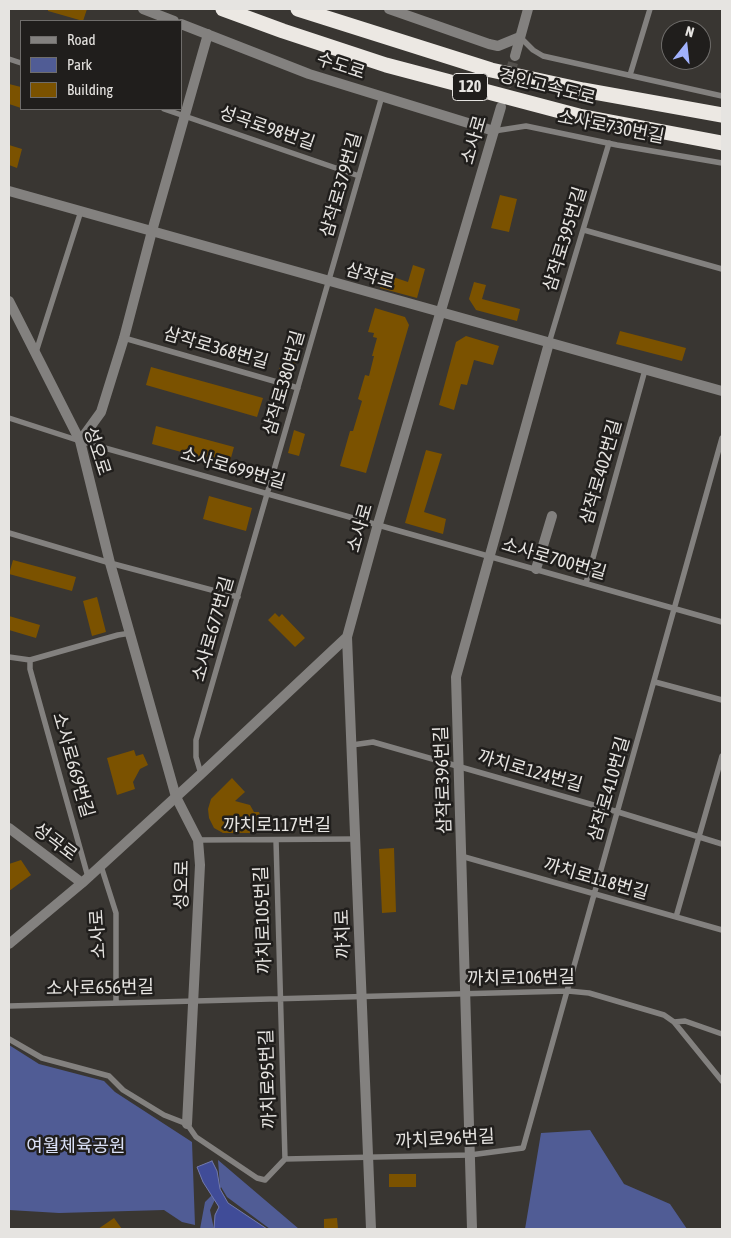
<!DOCTYPE html>
<meta charset="utf-8">
<style>
body{margin:0}
#map{position:relative;width:731px;height:1238px;overflow:hidden;background:#393632;font-family:"Asap Condensed",sans-serif}
canvas{display:block}
.frame{position:absolute;inset:0;border:10px solid #e6e4e1;pointer-events:none}
.legend{position:absolute;left:20px;top:20px;width:162px;height:90px;box-sizing:border-box;background:#201e1c;border:1px solid #6f6d6b;margin:0;padding:6px 9px;list-style:none;font-size:15px;color:#e6e4e1}
.legend li{display:flex;align-items:center;gap:10px;height:25px}
.legend b{width:25px;border:1px solid #6f6d6b}
.north{position:absolute;left:661px;top:20px;width:50px;height:50px;box-sizing:border-box;background:#201e1c;border:1px solid #6f6d6b;border-radius:50%;rotate:16deg;font-size:14px;font-weight:700;line-height:20px;text-align:center;color:#e6e4e1}
.north::after{content:'';display:block;margin:auto;width:18px;height:22px;background:#a1b2fd;clip-path:polygon(50% 0,100% 100%,50% 72%,0 100%)}
</style>
<div id="map">
<canvas width="731" height="1238"></canvas>
<div class="frame"></div>
<ul class="legend">
<li><b style="height:6px;background:#83817f"></b>Road</li>
<li><b style="height:14px;background:#505c95"></b>Park</li>
<li><b style="height:14px;background:#7b5200"></b>Building</li>
</ul>
<div class="north">N</div>
</div>
<script>
const context = document.querySelector('canvas').getContext('2d');
context.lineJoin = 'round';
function fill(path, color) { context.fillStyle = color; context.fill(path, 'evenodd'); }
const shape = rows => new Path2D(rows.map(r => 'M' + r).join(''));
function trace(path, color, width, dash) { context.strokeStyle = color; context.lineWidth = width; context.lineCap = dash ? 'butt' : 'round'; context.setLineDash(dash || []); context.stroke(path); }
function label(font, color, halo, rows, align = 'center') {
  context.font = font + ' "Asap Condensed","Noto Sans KR",sans-serif'; context.lineWidth = 5; context.setLineDash([]); context.textBaseline = 'middle'; context.strokeStyle = halo; context.fillStyle = color; for (const [text, x, y, turn = 0] of rows) {
    context.save(); context.translate(x, y); context.rotate((+turn || 0) * Math.PI / 180); context.textAlign = isNaN(turn) ? turn : align; if (halo) context.strokeText(text, 0, 0); context.fillText(text, 0, 0); context.restore();
  }
}
const green = shape([
 [9,1045,39,1064,104,1081,115,1092,192,1142,195,1225,182,1222,164,1210,59,1213,9,1210],
 [590,1130,624,1184,670,1204,687,1229,525,1229,541,1133],
 [218,1160,299,1229,270,1229,227,1197,221,1187,210,1210,214,1229,200,1229,205,1202,220,1187]
]);
const water = shape([
 [212,1161,217,1171,220,1189,228,1203,267,1229,214,1229,215,1215,219,1207,203,1182,197,1167,212,1161]
]);
const building = shape([
 [48,9,87,9,83,21,48,11],
 [9,84,21,87,21,108,9,104],
 [9,145,22,149,17,168,9,165],
 [500,195,517,199,509,232,491,228],
 [413,265,425,269,417,298,380,288,384,274,408,282],
 [474,282,486,285,482,299,520,309,517,321,476,310,469,299],
 [375,308,405,317,409,325,366,473,340,466,350,431,353,431,362,401,358,399,365,375,369,376,374,356,372,356,377,338,373,337,374,333,368,332],
 [620,331,686,348,682,361,616,344],
 [466,336,499,346,493,365,474,360,467,385,461,384,454,410,439,405,456,342],
 [285,354,297,358,292,374,284,377,277,375],
 [151,367,263,398,257,417,146,385],
 [156,426,234,447,229,465,152,444],
 [294,430,305,434,299,456,288,453],
 [426,450,442,454,424,512,446,519,443,534,405,523],
 [209,496,252,508,246,531,203,519],
 [13,560,76,577,72,591,9,574],
 [97,597,106,632,92,636,83,601],
 [275,613,279,617,282,614,305,638,295,647,268,620],
 [9,616,40,625,36,638,9,630],
 [134,750,136,756,143,754,148,765,140,769,133,782,135,789,117,795,107,758],
 [232,778,245,792,235,801,250,805,254,812,259,812,263,824,253,833,223,833,214,828,209,818,208,809,211,799],
 [394,848,396,912,382,913,379,849],
 [21,860,31,875,9,891,9,864],
 [389,1174,416,1174,416,1187,389,1187],
 [114,1218,122,1229,98,1229],
 [337,1218,338,1229,324,1229,324,1219]
]);
const tertiaryTunnel = shape([
 [502,101,515,56]
]);
const service = shape([
 [520,37,533,50,543,56,722,96],
 [9,59,21,63],
 [630,75,650,9],
 [164,109,359,176],
 [494,131,526,126,617,145,722,163],
 [584,230,722,269],
 [124,338,298,388],
 [549,343,609,143],
 [36,352,81,211],
 [9,418,80,441,722,622],
 [9,533,110,563,238,597],
 [586,583,645,370],
 [9,657,30,660,118,635,131,633],
 [30,660,30,669,88,877],
 [655,682,722,700],
 [352,745,373,742,618,812,722,844],
 [201,774,196,757,196,740,382,96],
 [198,840,356,839],
 [276,840,285,1159],
 [461,856,722,930],
 [101,866,116,913,116,1003],
 [676,917,722,756],
 [9,1006,568,991,589,993,664,1015,674,1022,722,1081],
 [674,1022,685,1021,722,1034],
 [9,1039,42,1058,109,1076,123,1090,164,1115,187,1124,196,1137,257,1178,265,1180,285,1159,470,1155,523,1148,722,438]
]);
const minor = shape([
 [143,9,174,21],
 [389,9,489,44,498,46,520,37],
 [181,24,309,74,494,131],
 [9,301,80,441,110,563,176,797,198,840,200,865,187,1124],
 [80,441,101,412,124,338,152,231,208,34],
 [536,569,552,516],
 [472,1229,456,677,549,343]
]);
const tertiary = shape([
 [515,56,528,9],
 [9,191,722,391],
 [347,637,371,1229],
 [9,828,82,883],
 [9,944,82,883,201,774,347,637,378,524,501,107]
]);
const motorway = shape([
 [223,9,283,31,386,65,579,116,722,143],
 [298,9,491,70,583,90,722,115]
]);
const shields = [
 [470,87,35]
];
const shieldNames = [
 ["120",470,87]
];
const streetNames = [
 ["수도로",341,66,18],
 ["경인고속도로",547,87,14],
 ["소사로730번길",611,127,11],
 ["성곡로98번길",267,128,19],
 ["소사로",474,140,-74],
 ["삼작로379번길",341,185,-74],
 ["삼작로395번길",565,239,-73],
 ["삼작로",370,276,16],
 ["삼작로368번길",216,348,16],
 ["삼작로380번길",284,383,-74],
 ["성오로",97,451,72],
 ["소사로699번길",233,468,16],
 ["삼작로402번길",601,472,-74],
 ["소사로",360,528,-74],
 ["소사로700번길",554,559,16],
 ["소사로677번길",213,629,-74],
 ["소사로669번길",73,765,74],
 ["까치로124번길",530,771,16],
 ["삼작로396번길",443,780,-92],
 ["삼작로410번길",609,789,-74],
 ["까치로117번길",277,825],
 ["성곡로",55,842,37],
 ["까치로118번길",596,879,16],
 ["성오로",182,885,-89],
 ["까치로105번길",263,920,-92],
 ["소사로",98,934,-93],
 ["까치로",343,934,-92],
 ["까치로106번길",521,978,-1],
 ["소사로656번길",100,988,-1],
 ["까치로95번길",268,1079,-92],
 ["까치로96번길",445,1139,-3]
];
const parkNames = [
 ["여월체육공원",76,1146]
];
fill(green, '#505c95');
fill(water, '#404c98');
trace(water, '#727aae', 1);
fill(building, '#7b5200');
trace(tertiaryTunnel, '#53504c', 10, [10, 5]);
trace(service, '#83817f', 5.5);
trace(minor, '#83817f', 10);
trace(tertiary, '#83817f', 10);
trace(motorway, '#ece8e3', 15);
for (const [x, y, w] of shields) { const box = new Path2D(); box.roundRect(x - w / 2, y - 13.5, w, 27, 4); context.fillStyle = '#201e1c'; context.fill(box); trace(box, '#e6e4e1', 1); }
label('bold 16px', '#e6e4e1', null, shieldNames);
label('18px', '#e6e4e1', '#201e1c', streetNames);
label('18px', '#dbe1f7', '#201e1c', parkNames);
</script>
